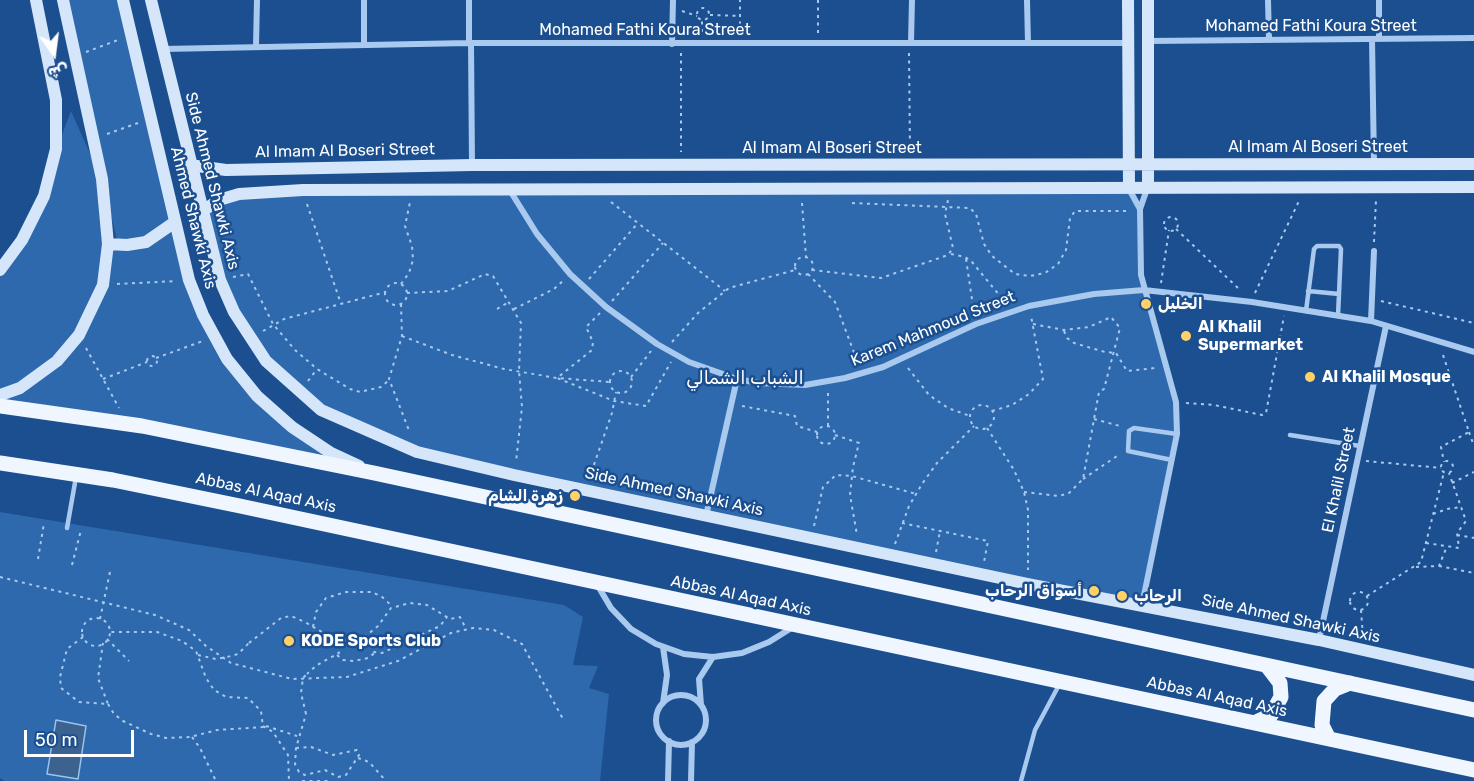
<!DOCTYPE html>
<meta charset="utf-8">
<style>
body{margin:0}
#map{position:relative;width:1474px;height:781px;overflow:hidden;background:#1b4f8f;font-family:Rubik,"Noto Sans Arabic",sans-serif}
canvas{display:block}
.north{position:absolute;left:24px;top:24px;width:60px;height:60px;-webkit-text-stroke:4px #1b4f8f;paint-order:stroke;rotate:166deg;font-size:16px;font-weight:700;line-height:24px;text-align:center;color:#fff}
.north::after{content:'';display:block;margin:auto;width:21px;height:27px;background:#fff;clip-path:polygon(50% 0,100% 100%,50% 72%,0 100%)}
.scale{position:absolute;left:24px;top:730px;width:110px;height:27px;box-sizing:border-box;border:3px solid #fff;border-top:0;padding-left:8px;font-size:18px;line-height:21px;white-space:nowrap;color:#fff;-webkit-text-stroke:4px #1b4f8f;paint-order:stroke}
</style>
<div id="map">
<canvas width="1474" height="781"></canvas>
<div class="north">ش</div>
<div class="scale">50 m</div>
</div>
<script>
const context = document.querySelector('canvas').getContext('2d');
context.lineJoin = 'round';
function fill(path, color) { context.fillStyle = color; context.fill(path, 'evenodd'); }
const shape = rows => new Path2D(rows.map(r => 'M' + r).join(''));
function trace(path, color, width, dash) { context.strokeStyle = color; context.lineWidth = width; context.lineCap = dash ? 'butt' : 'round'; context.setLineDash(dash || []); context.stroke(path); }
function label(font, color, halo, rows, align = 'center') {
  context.font = font + ' Rubik,"Noto Sans Arabic",sans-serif'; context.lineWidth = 5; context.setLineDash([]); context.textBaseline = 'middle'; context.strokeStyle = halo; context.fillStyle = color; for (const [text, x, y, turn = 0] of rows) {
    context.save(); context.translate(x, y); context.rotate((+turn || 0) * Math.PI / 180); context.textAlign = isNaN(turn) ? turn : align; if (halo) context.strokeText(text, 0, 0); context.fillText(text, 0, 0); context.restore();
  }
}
const green = shape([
 [62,0,123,0,189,280,227,359,292,427,374,473,0,406,0,270,22,240,71,111,101,178],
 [103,180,118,245,108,243],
 [1129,188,1140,209,1140,267,1176,403,1177,434,1142,605,417,452,300,393,234,313,201,212,229,196],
 [0,512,564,605,583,617,573,665,598,666,589,688,609,694,600,781,4,781,0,778]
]);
const water = shape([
 [56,720,86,726,78,779,47,774,56,720]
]);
const path = shape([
 [818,0,818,33],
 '697 14a6 6 0 1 1 12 0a6 6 0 1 1-12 0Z',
 [682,11,697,16],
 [710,15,740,16],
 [702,32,702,21],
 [740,32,740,0],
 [86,52,118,40],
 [681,53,681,152],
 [909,53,910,152],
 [107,134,138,123],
 [611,202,725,291],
 [802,203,806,257],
 [852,203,970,208,976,214,984,244,992,256,1015,274,1030,276,1045,273,1058,264,1066,250,1070,218,1075,211,1128,211],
 [307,204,341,304],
 '1164 224a7 7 0 1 1 14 0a7 7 0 1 1-14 0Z',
 [1176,229,1239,289],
 [1374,242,1376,200],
 [951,254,965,257,972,262,1005,302],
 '795 266a9 9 0 1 1 18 0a9 9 0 1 1-18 0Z',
 [966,259,974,313],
 [812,270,881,278,948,255,953,248,945,214,948,200],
 [808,274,835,302,858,363],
 [233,277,248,274,273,324,295,350,317,369,350,389,360,392,381,387,389,380],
 [589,279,638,223],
 [1161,283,1169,230],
 '385 294a11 11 0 1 1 22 0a11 11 0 1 1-22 0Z',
 [117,284,177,281],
 [401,284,409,273,413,260,412,246,405,226,410,202],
 [407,293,448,291,485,274,493,276,521,323,519,371,522,407,516,462],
 [1255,293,1299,201],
 [612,301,663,243],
 [1381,301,1474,323],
 [401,304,402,336,389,379,410,433],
 [497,309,509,302],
 [514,309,554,289,563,281],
 [600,313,586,327,593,342,592,350,557,378,614,401,646,406,671,362],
 [263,331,284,319,386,292],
 [1064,331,1067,338,1074,343,1105,352,1116,353,1127,371,1155,368],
 [402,336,452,355,504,369,557,378,610,382],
 [672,342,698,313,729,288,795,270],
 [86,348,119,408],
 [1443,355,1469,432,1441,447,1444,462],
 '147 361a5 5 0 1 1 10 0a5 5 0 1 1-10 0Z',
 [156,358,203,341],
 [908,368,929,395,948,408,970,416],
 '610 382a11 11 0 1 1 22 0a11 11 0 1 1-22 0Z',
 [631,377,651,351],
 [103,379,147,362],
 [308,381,317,369],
 [1186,403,1214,405,1262,415,1266,413,1284,316],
 '970 417a12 12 0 1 1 24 0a12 12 0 1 1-24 0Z',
 [742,406,795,416,797,426,817,432],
 [992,411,1012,405,1029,394,1043,379,1031,316],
 [1094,419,1120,426],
 '817 435a9 9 0 1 1 18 0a9 9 0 1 1-18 0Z',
 [828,426,828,393],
 [987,428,1014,470,1024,492,1028,510,1028,570],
 [1469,432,1474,446],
 [835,435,859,443,853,467,850,495,857,535],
 '1441 467a6 6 0 1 1 12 0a6 6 0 1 1-12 0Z',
 [1366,461,1441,468],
 [589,479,612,413,616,392],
 [1083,479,1120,454],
 [1452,483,1474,472],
 [1024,492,1059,496,1069,493,1083,479,1099,392,1104,389,1120,328,1111,317,1089,327,1064,330,1033,324],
 [1433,514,1447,509,1461,507],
 [902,523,988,541,984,562],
 [814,526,823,487,836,475,852,476,916,494],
 [1457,535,1474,538],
 [1426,543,1459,548,1457,533,1466,521,1449,473],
 [895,544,909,506,922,484,937,463,974,426],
 [936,552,940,531],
 [38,559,44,523],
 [72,565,81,530],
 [1439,566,1474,573],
 [1416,567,1439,566,1447,546],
 [0,577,155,615,189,630,206,646,231,663,292,679,347,677,398,661,451,633,473,628,494,630,522,644,563,719],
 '1350 601a9 9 0 1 1 18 0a9 9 0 1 1-18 0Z',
 [1367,596,1421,562,1444,472],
 [1361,610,1363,637],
 '82 632a14 14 0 1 1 28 0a14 14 0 1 1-28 0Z',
 [100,619,110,572],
 [313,627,316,612,326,598,346,592,371,592,381,596,392,606],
 [83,637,67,649,60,677,61,688,79,702,108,704,98,678,103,643],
 [107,639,129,661],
 [365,639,374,652,382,653,440,626,447,617],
 [335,641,362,639,378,626,391,608,410,603,427,605,450,619,460,617,466,629],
 [249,643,281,618,291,616,305,622,332,638,339,653,317,665,307,674],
 [337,655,343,660,354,661,368,658,376,652],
 [108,704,114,714,123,721,151,734,166,738,190,737,217,730,263,727,261,711,248,698,226,697,214,690,206,678,196,651,182,641,157,632,110,632],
 [263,726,273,732,288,755,289,781],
 [266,726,297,736],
 [192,737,200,748,216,781],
 [296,748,311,747,333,755,357,750,359,755,346,775,338,777,325,770,305,775,299,772,295,764,296,748,306,714],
 [358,758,369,762,386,781],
 [302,781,328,781]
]);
const lane = shape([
 [1308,291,1339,294],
 [1306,311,1314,249,1317,246,1339,246,1341,249,1338,316],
 [1290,435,1360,446],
 [1172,460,1128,451,1129,431,1134,428,1177,434],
 [67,528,76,477],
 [1021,781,1035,730,1059,685]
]);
const street = shape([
 [469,0,469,43],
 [1027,0,1028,43],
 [1268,0,1269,40],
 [1379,0,1379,39],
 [1372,39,1374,164],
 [1148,41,1474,38],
 [911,42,912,0],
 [471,43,472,165],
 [364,44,364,0],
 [672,44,673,0],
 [256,46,257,0],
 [163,49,469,43,1128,43],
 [509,189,537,234,570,274,606,307,657,344,689,362,737,379,759,383,805,385,845,378,883,367,976,324,1029,306,1094,294,1144,290,1252,302,1371,321,1474,352],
 [1129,189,1140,209],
 [1371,321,1374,251],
 [706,516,737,379],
 [598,586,611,608,631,629,656,644,684,654,713,657,742,653,769,642,793,627],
 [1142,605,1177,434,1176,402,1141,275,1140,209,1147,189],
 [1319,640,1386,326],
 '656 720a25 25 0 1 1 50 0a25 25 0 1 1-50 0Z',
 [663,703,667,675,663,647],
 [701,705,699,679,713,657],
 [668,781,669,741],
 [691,781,692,742]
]);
const secondary = shape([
 [123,0,189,280,203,315,227,359,257,396,292,427,331,453,359,466],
 [151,0,220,280,234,312,266,361,321,410,417,452,514,475,1028,584,1319,640,1474,675],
 [1128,0,1129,188],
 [190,165,226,170,472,165,1474,164],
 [1148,188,1148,0],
 [201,212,219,200,239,194,303,190,1474,187],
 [108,244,127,245,146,242,175,222],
 [0,270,22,240,44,196,56,149,56,100,36,0],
 [0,395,20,388,57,361,79,335,103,285,108,244,102,179,63,0]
]);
const primary = shape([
 [0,406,142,426,374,473,1474,710],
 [0,463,113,480,240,506,1474,770],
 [1254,723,1271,715,1281,697,1280,683,1267,666],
 [1329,739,1322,725,1324,701,1335,689,1350,683]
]);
const pathBridge = shape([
 [198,655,216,659,227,657,238,654,249,643],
 [306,714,301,693,303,678,307,674]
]);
const markers = [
 [1146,304,6,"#ffd166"],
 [1186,336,6,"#ffd166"],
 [1310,377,6,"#ffd166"],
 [575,496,6,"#ffd166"],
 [1094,591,6,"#ffd166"],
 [1122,596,6,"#ffd166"],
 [289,641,6,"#ffd166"]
];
const streetNames = [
 ["Mohamed Fathi Koura Street",1311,26],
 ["Mohamed Fathi Koura Street",645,30],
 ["Al Imam Al Boseri Street",1318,147],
 ["Al Imam Al Boseri Street",832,148],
 ["Al Imam Al Boseri Street",345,151,-1],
 ["Side Ahmed Shawki Axis",212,181,76],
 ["Ahmed Shawki Axis",193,218,76],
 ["Karem Mahmoud Street",933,329,-22],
 ["El Khalil Street",1339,480,-78],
 ["Side Ahmed Shawki Axis",674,492,12],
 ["Abbas Al Aqad Axis",266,493,12],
 ["Abbas Al Aqad Axis",741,596,12],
 ["Side Ahmed Shawki Axis",1291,619,12],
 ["Abbas Al Aqad Axis",1217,697,12]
];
const poiNames = [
 ["الخليل",1158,304],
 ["Al Khalil",1198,327],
 ["Supermarket",1198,345],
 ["Al Khalil Mosque",1322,377],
 ["زهرة الشام",563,496,"right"],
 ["أسواق الرحاب",1082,591,"right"],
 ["الرحاب",1134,596],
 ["KODE Sports Club",301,641]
];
const neighbourhoodNames = [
 ["الشباب الشمالي",745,379]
];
fill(green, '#2e69ad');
fill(water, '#3c6290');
trace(water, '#9cc4f0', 1.5);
trace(path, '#a9c9ee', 2, [3, 4.5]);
trace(lane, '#a9c9ee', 4.5);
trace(street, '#a9c9ee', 6);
trace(secondary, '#d6e6fa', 12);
trace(primary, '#f0f6ff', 15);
trace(pathBridge, '#a9c9ee', 2, [3, 4.5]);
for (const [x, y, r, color] of markers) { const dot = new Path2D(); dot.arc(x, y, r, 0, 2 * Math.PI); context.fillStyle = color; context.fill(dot); trace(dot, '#1b4f8f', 2); }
label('16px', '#fff', '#1b4f8f', streetNames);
label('bold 16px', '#fff', '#1b4f8f', poiNames, 'left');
label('18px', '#fff', '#1b4f8f', neighbourhoodNames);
</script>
